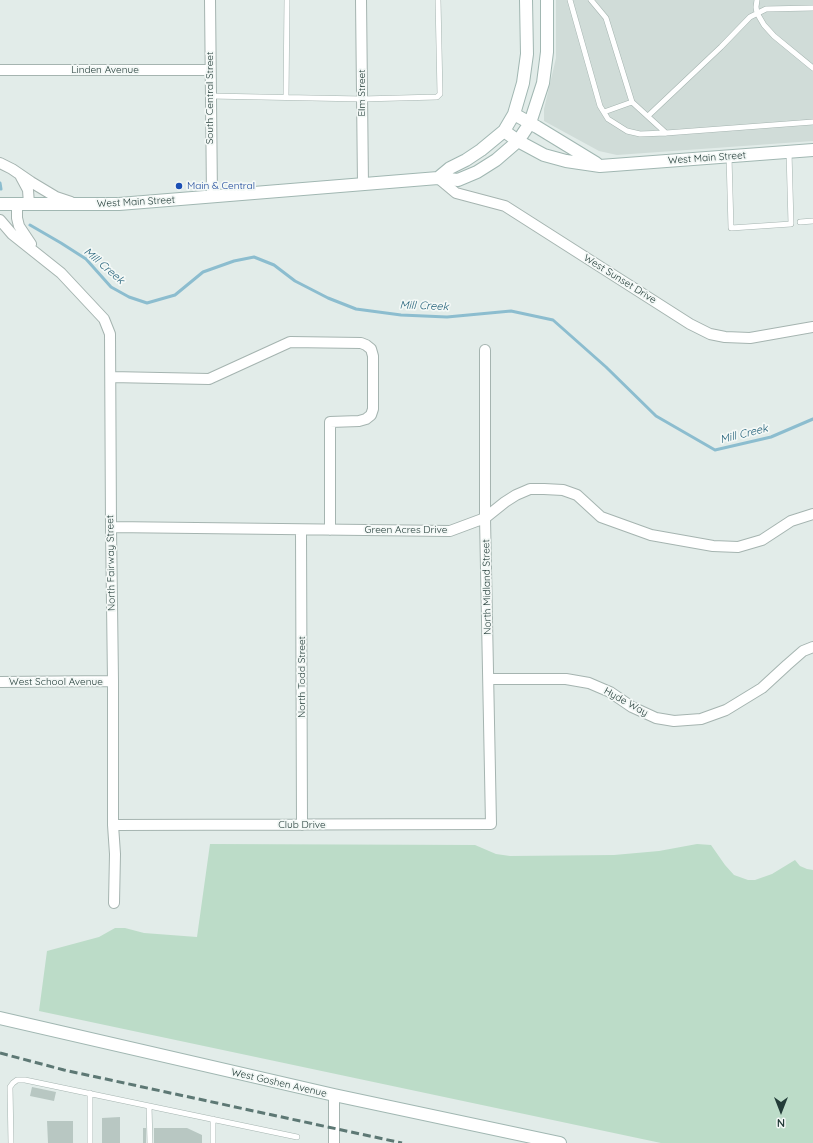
<!DOCTYPE html>
<style>
body{margin:0}
#map{position:relative;width:813px;height:1143px;overflow:hidden;background:#e2ece9;font-family:Quicksand,sans-serif}
canvas{display:block}
.north{position:absolute;left:761px;top:1091px;width:40px;height:40px;-webkit-text-stroke:3px #f3f8f6;paint-order:stroke;rotate:180deg;font-size:11px;font-weight:700;line-height:16px;text-align:center;color:#233c38}
.north::after{content:'';display:block;margin:auto;width:14px;height:18px;background:#233c38;clip-path:polygon(50% 0,100% 100%,50% 72%,0 100%)}
</style>
<div id="map">
<canvas width="813" height="1143"></canvas>
<div class="north">N</div>
</div>
<script>
const context = document.querySelector('canvas').getContext('2d');
context.lineJoin = 'round';
function fill(path, color) { context.fillStyle = color; context.fill(path, 'evenodd'); }
const shape = rows => new Path2D(rows.map(r => 'M' + r).join(''));
function trace(path, color, width, dash) { context.strokeStyle = color; context.lineWidth = width; context.lineCap = dash ? 'butt' : 'round'; context.setLineDash(dash || []); context.stroke(path); }
function label(font, color, halo, rows, align = 'center') {
  context.font = font + ' Quicksand,sans-serif'; context.lineWidth = 3.5; context.setLineDash([]); context.textBaseline = 'middle'; context.strokeStyle = halo; context.fillStyle = color; for (const [text, x, y, turn = 0] of rows) {
    context.save(); context.translate(x, y); context.rotate((+turn || 0) * Math.PI / 180); context.textAlign = isNaN(turn) ? turn : align; if (halo) context.strokeText(text, 0, 0); context.fillText(text, 0, 0); context.restore();
  }
}
const built = shape([
 [556,0,813,0,813,141,617,155,599,151,544,121,544,109,556,58]
]);
const green = shape([
 [210,844,475,845,496,854,510,856,614,855,659,851,697,844,711,845,725,865,734,875,748,880,755,880,772,874,795,860,800,866,807,869,813,870,813,1143,661,1143,39,1011,47,951,99,937,115,928,125,928,144,933,197,937]
]);
const stream = shape([
 [0,183,1,189],
 [30,225,61,243,86,259,111,287,129,297,147,303,175,295,203,272,234,261,254,257,274,265,295,281,328,298,356,309,401,315,447,317,511,311,553,320,606,367,656,416,715,450,771,437,813,419]
]);
const building = shape([
 [32,1087,56,1092,54,1101,30,1096],
 [120,1117,120,1143,102,1143,102,1118],
 [47,1121,73,1121,73,1143,48,1143],
 [143,1128,146,1128,146,1143,143,1143],
 [154,1128,187,1128,202,1135,202,1143,154,1143]
]);
const lane = shape([
 [570,0,600,106,608,119,627,131,640,134,666,133,813,122],
 [591,0,606,18,632,102,666,133],
 [757,0,756,7,757,13,764,25,774,36,813,68],
 [210,96,362,99,437,97,440,94,438,0],
 [286,97,287,0],
 [604,112,632,102],
 [648,116,721,47,750,17,766,9,813,8],
 [729,157,731,228,791,224,789,152],
 [800,222,813,221],
 [90,1093,90,1143],
 [149,1106,150,1143],
 [213,1119,213,1143],
 [11,1143,10,1087,13,1083,17,1080,25,1080,297,1137]
]);
const street = shape([
 [210,0,212,197],
 [361,0,363,185],
 [0,70,210,70],
 [0,163,12,169,31,182,56,197,71,202],
 [21,177,28,190,29,204],
 [438,178,456,193,505,206,690,324,710,334,725,337,750,338,813,327],
 [17,204,17,218,19,226,31,244],
 [0,220,12,234,61,273,104,319,110,334,111,527,113,681,113,825,115,854,114,903],
 [111,377,209,379,290,342,361,343,366,345,371,349,373,356,373,409,371,415,366,419,359,421,330,422,330,530],
 [111,527,450,531,485,518,505,502,516,495,530,489,544,489,563,490,577,495,601,517,651,535,713,546,738,547,762,540,791,521,813,514],
 [301,530,302,825],
 [489,679,566,679,589,683,610,692,632,707,656,718,674,721,701,719,726,710,762,688,787,665,803,651,813,647],
 [0,682,113,681],
 [113,825,491,824,485,518,485,350],
 [334,1095,334,1143]
]);
const secondary = shape([
 [514,114,537,127,596,163],
 [504,131,518,141,544,155,566,161,600,166,813,150],
 [438,178,450,168,466,160,481,150,504,131,514,114,523,83,527,54,526,0],
 [0,204,119,204,438,178,458,180,477,172,496,160,518,141,530,123,543,83,547,52,547,0],
 [0,1018,334,1095,560,1143]
]);
const rail = shape([
 [0,1053,64,1070,402,1143]
]);
const markers = [
 [179,186,4,"#1a4fb4"]
];
const streetNames = [
 ["Linden Avenue",105,70],
 ["Elm Street",362,93,-90],
 ["South Central Street",210,98,-90],
 ["West Main Street",707,158,-4],
 ["West Main Street",136,202,-3],
 ["West Sunset Drive",620,279,32],
 ["Green Acres Drive",406,530],
 ["North Fairway Street",111,563,-91],
 ["North Midland Street",487,587,-91],
 ["North Todd Street",302,677,-90],
 ["West School Avenue",56,682],
 ["Hyde Way",626,702,29],
 ["Club Drive",302,825],
 ["West Goshen Avenue",279,1083,13]
];
const transitNames = [
 ["Main & Central",187,186]
];
const waterNames = [
 ["Mill Creek",104,266,41],
 ["Mill Creek",424,306,2],
 ["Mill Creek",744,434,-14]
];
fill(built, '#d0dcd8');
fill(green, '#bcdcc8');
trace(stream, '#8cbdcf', 3);
fill(building, '#b8c7c2');
trace(lane, '#a5b4b0', 6);
trace(street, '#a5b4b0', 12);
trace(secondary, '#a1b7b2', 14);
trace(lane, '#fff', 5);
trace(street, '#fff', 10);
trace(secondary, '#fff', 12);
trace(rail, '#5d7874', 3, [8, 4]);
for (const [x, y, r, color] of markers) { const dot = new Path2D(); dot.arc(x, y, r, 0, 2 * Math.PI); context.fillStyle = color; context.fill(dot); trace(dot, '#f3f8f6', 1.5); }
label('10px', '#233c38', '#f3f8f6', streetNames);
label('10px', '#164399', '#f3f8f6', transitNames, 'left');
label('italic 11px', '#1f5e77', '#f3f8f6', waterNames);
</script>
